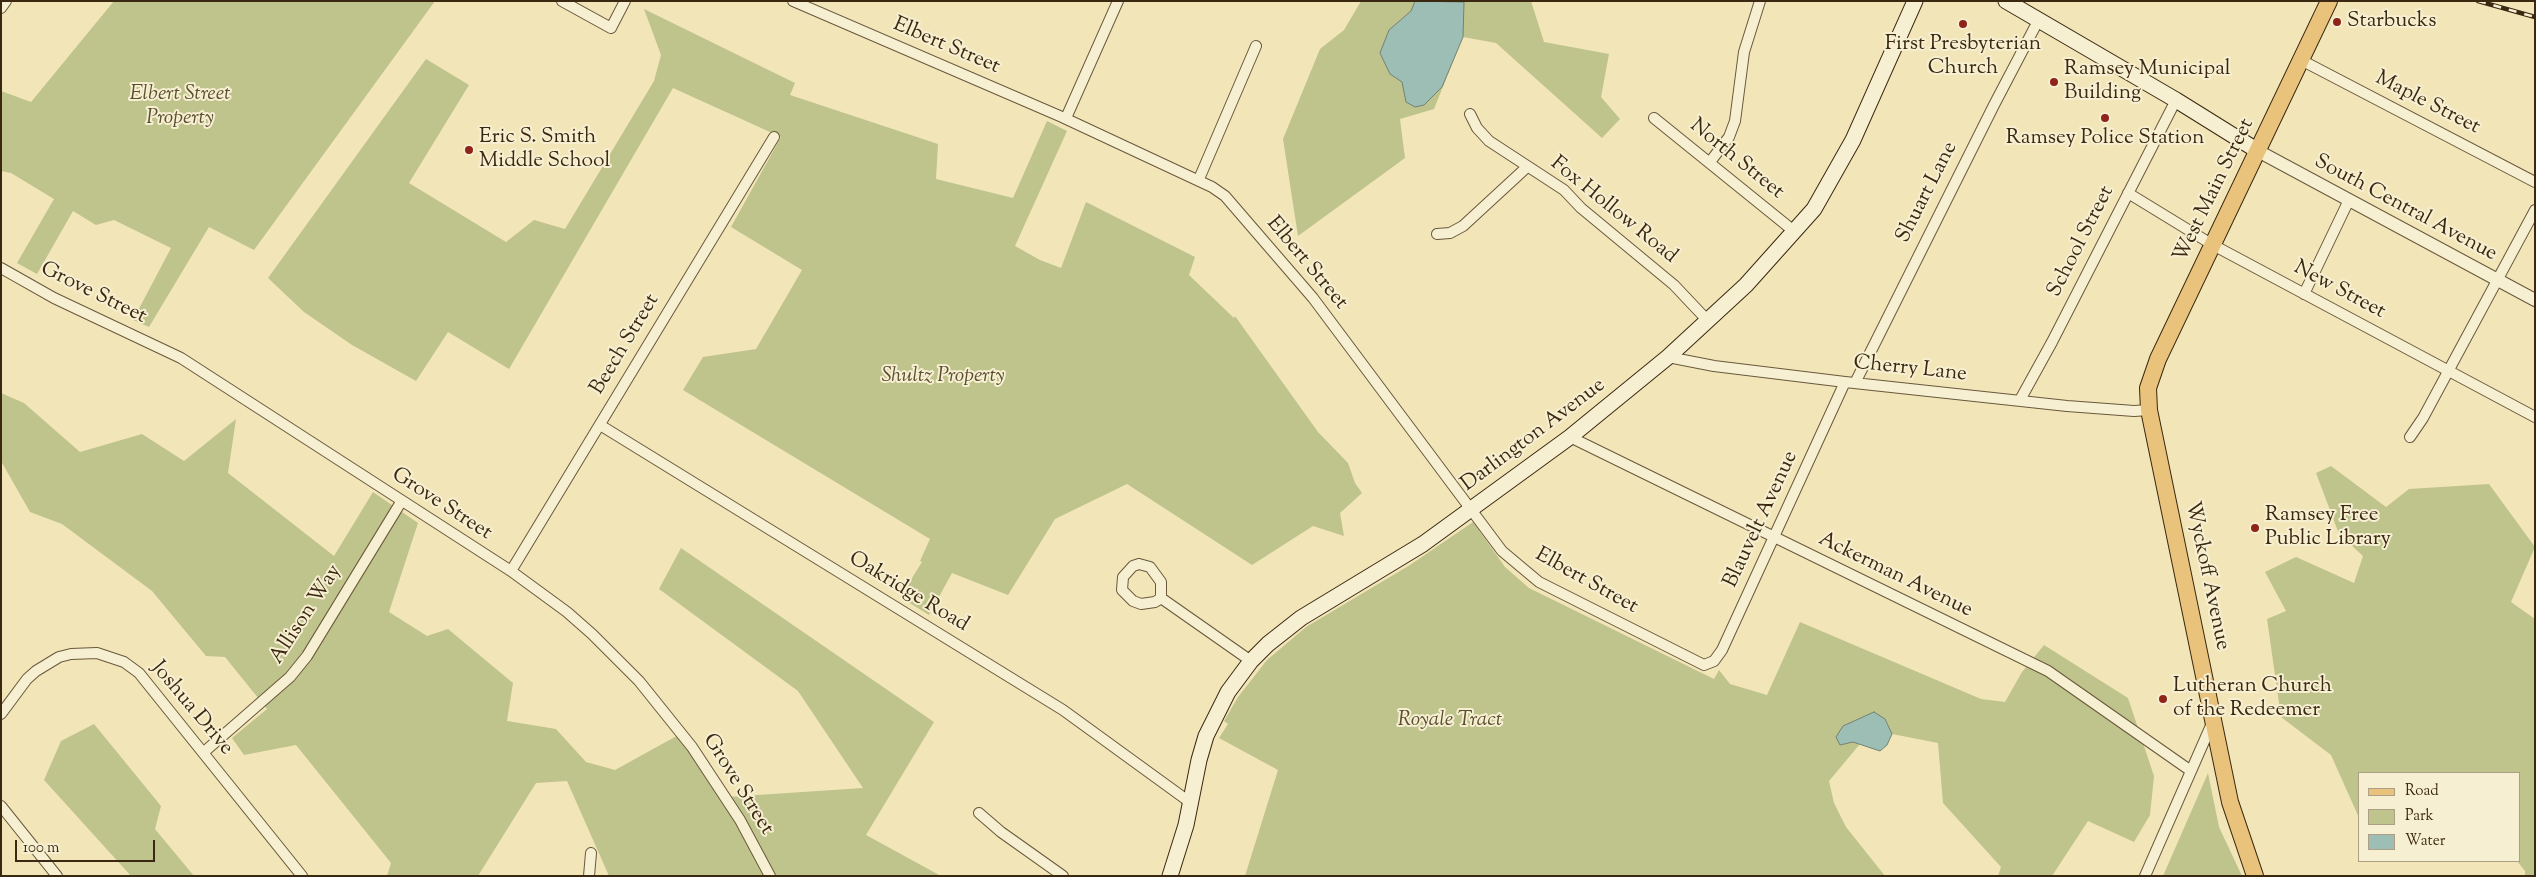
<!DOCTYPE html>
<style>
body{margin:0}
#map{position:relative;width:2536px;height:877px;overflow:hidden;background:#f2e6b9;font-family:"Sorts Mill Goudy",serif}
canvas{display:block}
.frame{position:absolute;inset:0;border:2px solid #3b2811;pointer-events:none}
.legend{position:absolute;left:2358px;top:772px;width:162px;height:90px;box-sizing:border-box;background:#f7efd2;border:1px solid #ac9f85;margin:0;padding:6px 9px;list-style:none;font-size:15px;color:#3b2811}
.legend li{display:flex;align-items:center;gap:10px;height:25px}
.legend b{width:25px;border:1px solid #ac9f85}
.scale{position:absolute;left:15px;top:840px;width:140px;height:22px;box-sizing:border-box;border:2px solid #3b2811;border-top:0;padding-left:6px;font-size:15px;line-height:18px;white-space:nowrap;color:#3b2811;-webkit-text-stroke:4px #f7efd2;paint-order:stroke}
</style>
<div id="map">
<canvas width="2536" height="877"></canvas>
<div class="frame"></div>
<ul class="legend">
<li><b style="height:6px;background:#e9c37c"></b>Road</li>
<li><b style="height:14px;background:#bfc38c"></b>Park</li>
<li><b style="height:14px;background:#9cbeb5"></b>Water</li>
</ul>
<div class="scale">100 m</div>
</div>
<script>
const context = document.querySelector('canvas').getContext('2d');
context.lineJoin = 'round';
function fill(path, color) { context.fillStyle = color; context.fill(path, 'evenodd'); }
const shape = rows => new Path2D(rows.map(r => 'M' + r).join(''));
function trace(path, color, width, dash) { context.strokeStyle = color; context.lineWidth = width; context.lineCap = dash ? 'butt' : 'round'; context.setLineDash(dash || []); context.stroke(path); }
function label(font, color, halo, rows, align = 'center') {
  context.font = font + ' "Sorts Mill Goudy",serif'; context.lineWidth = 4; context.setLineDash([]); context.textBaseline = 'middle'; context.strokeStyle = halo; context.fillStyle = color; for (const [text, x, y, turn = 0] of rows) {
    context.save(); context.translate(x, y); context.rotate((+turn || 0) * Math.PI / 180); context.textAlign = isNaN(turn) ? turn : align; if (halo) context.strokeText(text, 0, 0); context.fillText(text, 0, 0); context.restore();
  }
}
const green = shape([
 [114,1,435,1,254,250,209,227,149,327,133,320,171,248,114,220,96,225,73,211,37,274,17,263,54,199,11,173,1,171,1,91,31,102],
 [1361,1,1531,1,1544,42,1609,54,1601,97,1620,119,1602,138,1496,43,1463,37,1434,109,1400,119,1405,158,1298,236,1283,139,1320,49,1344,30],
 [644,9,795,83,790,95,938,144,936,179,1013,198,1047,121,1067,131,1015,246,1040,260,1061,268,1086,202,1195,257,1189,275,1234,318,1235,316,1318,432,1348,463,1355,483,1362,493,1340,513,1344,536,1313,526,1252,565,1127,484,1055,519,1008,595,952,573,929,615,900,597,922,562,920,561,930,539,683,390,703,357,756,349,802,270,731,227,781,137,673,88,509,369,448,332,416,381,352,345,304,312,268,278,426,59,469,85,409,183,506,242,534,220,565,229,654,81,661,55],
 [1,393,24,403,80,452,142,434,184,461,236,419,228,473,334,556,373,492,418,523,389,612,427,636,448,629,513,683,507,721,556,729,586,762,615,770,682,733,727,797,863,788,798,691,659,589,681,548,934,722,866,835,941,876,609,876,567,781,536,783,478,876,387,876,391,863,296,745,244,755,232,738,267,709,225,657,206,656,152,591,62,524,30,512,1,461],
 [2331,466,2386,507,2409,489,2489,484,2535,547,2511,602,2535,619,2535,876,2525,876,2525,871,2517,861,2520,861,2520,773,2360,773,2360,820,2331,755,2281,717,2267,619,2286,611,2265,572,2296,557,2354,583,2363,556,2339,534,2316,473],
 [1473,522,1505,567,1529,588,1714,679,1719,670,1730,684,1767,695,1800,622,1981,699,2005,702,2022,672,2044,645,2128,698,2154,776,2150,815,2134,842,2088,821,2052,876,1998,876,2001,867,1943,803,1938,743,1892,734,1885,719,1853,742,1860,744,1829,781,1834,803,1846,827,1885,876,1245,876,1278,770,1219,738,1228,724,1224,721,1238,697,1267,660,1306,627,1410,565],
 [94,724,161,806,155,829,194,876,131,876,44,780,61,741],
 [2208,773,2219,827,2242,876,2163,876]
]);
const water = shape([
 [1415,1,1464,2,1463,37,1442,87,1424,105,1415,107,1406,102,1402,82,1390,74,1380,53,1389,30,1411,11,1415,1],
 [1874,712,1885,719,1892,734,1887,745,1880,751,1853,742,1840,745,1836,737,1843,726,1874,712]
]);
const minor = shape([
 [562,1,611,28,625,1],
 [793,1,1062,117,1212,187,1225,196,1313,298,1502,551,1539,582,1704,665,1714,661,1722,650,1845,382],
 [1,8,6,1],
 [2301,60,2535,182],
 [1470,114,1477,128,1489,141,1564,190,1581,208,1674,285,1708,321],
 [1066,118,1118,1],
 [1654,118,1795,232],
 [1710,162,1729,137,1735,121,1744,52,1760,1],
 [1199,179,1256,46],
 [2128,193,2213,245,2535,417],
 [1437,234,1450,233,1463,226,1527,167],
 [1,268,54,298,181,358,511,571,567,612,592,634,639,681,692,747,740,820,770,876],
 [2304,294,2348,202],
 [1668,357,1714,366,1845,382,2067,406,2134,411,2149,410],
 [1855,383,1994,105,2038,21],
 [2020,400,2052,342,2176,100],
 [600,425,1063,710,1191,803],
 [1570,437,2048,671,2191,771],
 [2410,437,2423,418,2535,210],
 [1139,564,1150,567,1161,582,1161,598,1155,602,1141,604,1133,601,1122,590,1123,577,1133,566,1139,564],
 [511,571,774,137],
 [1161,598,1251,661],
 [1,714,27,679,36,671,59,657,71,654,97,653,124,662,139,673,302,876],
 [204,752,290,677,307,656,401,502],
 [1,806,57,876],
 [979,813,1001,832,1063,876],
 [589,876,591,853],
 [2145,876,2213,721]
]);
const tertiary = shape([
 [2258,151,2535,300]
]);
const secondary = shape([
 [2006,1,2176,100,2258,151],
 [1170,876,1186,825,1199,760,1206,736,1228,692,1251,661,1268,644,1301,618,1423,544,1570,437,1668,357,1746,285,1814,209,1853,140,1915,1]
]);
const primary = shape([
 [2255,876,2230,802,2149,410,2148,388,2158,359,2329,1]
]);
const rail = shape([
 [2478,1,2535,17]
]);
const markers = [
 [2337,22,5,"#8f2418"],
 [1963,24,5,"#8f2418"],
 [2054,82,5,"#8f2418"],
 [2105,118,5,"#8f2418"],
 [469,150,5,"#8f2418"],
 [2255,528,5,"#8f2418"],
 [2163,699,5,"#8f2418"]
];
const poiNames = [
 ["Starbucks",2347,22],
 ["First Presbyterian",1963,45,"center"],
 ["Church",1963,69,"center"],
 ["Ramsey Municipal",2064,70],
 ["Building",2064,94],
 ["Eric S. Smith",479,138],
 ["Middle School",479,162],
 ["Ramsey Police Station",2105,139,"center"],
 ["Ramsey Free",2265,516],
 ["Public Library",2265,540],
 ["Lutheran Church",2173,687],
 ["of the Redeemer",2173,711]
];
const streetNames = [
 ["Elbert Street",946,47,23],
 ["Maple Street",2427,104,27],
 ["North Street",1736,160,39],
 ["West Main Street",2215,191,-64],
 ["Shuart Lane",1928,193,-63],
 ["South Central Avenue",2405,209,28],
 ["Fox Hollow Road",1613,211,39],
 ["School Street",2082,242,-63],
 ["Elbert Street",1306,264,50],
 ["New Street",2339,291,28],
 ["Grove Street",93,294,26],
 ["Beech Street",626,345,-59],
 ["Cherry Lane",1910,370,6],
 ["Darlington Avenue",1534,436,-37],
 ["Grove Street",441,505,33],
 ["Blauvelt Avenue",1762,520,-65],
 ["Ackerman Avenue",1895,576,26],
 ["Wyckoff Avenue",2206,576,78],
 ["Elbert Street",1586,582,29],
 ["Oakridge Road",908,593,31],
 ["Allison Way",307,615,-57],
 ["Joshua Drive",191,709,50],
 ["Grove Street",737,785,58]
];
const parkNames = [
 ["Elbert Street",180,95],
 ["Property",180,119],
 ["Shultz Property",943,377],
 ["Royale Tract",1450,721]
];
fill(green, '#bfc38c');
fill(water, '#9cbeb5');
trace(water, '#758273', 1);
trace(minor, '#69583b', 12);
trace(tertiary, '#69583b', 14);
trace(secondary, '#3b2811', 17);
trace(primary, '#3b2811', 18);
trace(minor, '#f7efd2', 10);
trace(tertiary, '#f7efd2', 12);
trace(secondary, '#f7efd2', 15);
trace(primary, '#e9c37c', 16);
trace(rail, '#3b2811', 4.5);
trace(rail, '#f7efd2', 2.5, [8]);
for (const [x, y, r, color] of markers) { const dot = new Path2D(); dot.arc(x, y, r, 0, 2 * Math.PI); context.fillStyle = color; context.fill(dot); trace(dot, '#f7efd2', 2); }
label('21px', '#3b2811', '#f7efd2', poiNames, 'left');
label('21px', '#3b2811', '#f7efd2', streetNames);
label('italic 21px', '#5c4f30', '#f7efd2', parkNames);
</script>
